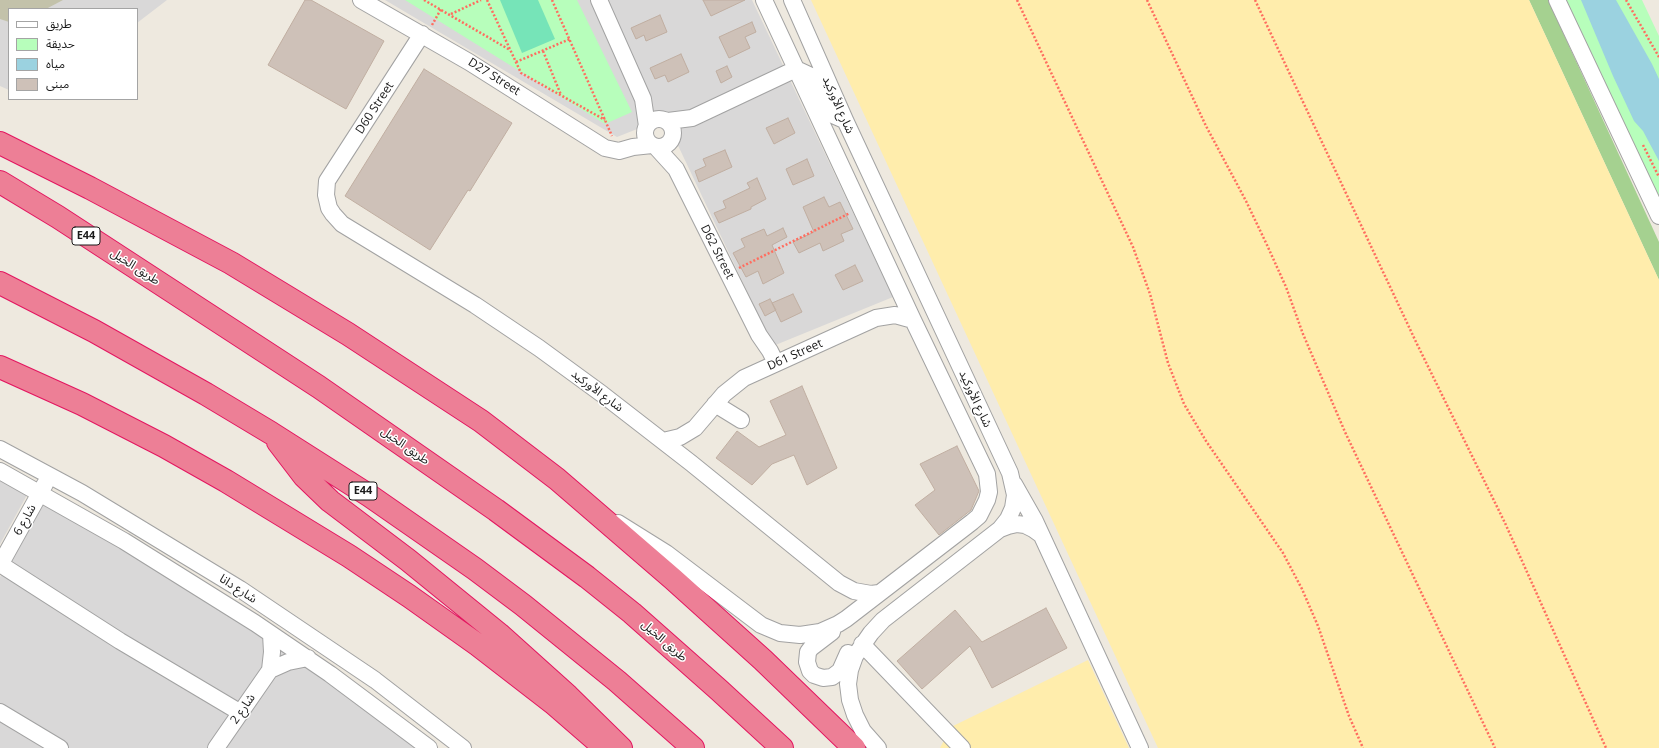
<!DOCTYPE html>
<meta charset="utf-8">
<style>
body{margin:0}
#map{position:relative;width:1659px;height:748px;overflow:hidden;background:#eee9df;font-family:"Open Sans","Noto Sans Arabic",sans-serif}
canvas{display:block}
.legend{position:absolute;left:8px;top:8px;width:130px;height:92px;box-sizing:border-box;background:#fff;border:1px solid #a4a4a4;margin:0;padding:5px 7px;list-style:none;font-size:12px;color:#1b1b1b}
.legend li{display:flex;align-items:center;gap:8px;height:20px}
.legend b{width:20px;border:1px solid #a4a4a4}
</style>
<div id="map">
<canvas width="1659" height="748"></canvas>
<ul class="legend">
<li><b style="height:5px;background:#fff"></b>طريق</li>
<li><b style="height:11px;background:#b7febb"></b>حديقة</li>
<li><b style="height:11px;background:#9bd2e0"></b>مياه</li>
<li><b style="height:11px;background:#cec1b8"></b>مبنى</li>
</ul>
</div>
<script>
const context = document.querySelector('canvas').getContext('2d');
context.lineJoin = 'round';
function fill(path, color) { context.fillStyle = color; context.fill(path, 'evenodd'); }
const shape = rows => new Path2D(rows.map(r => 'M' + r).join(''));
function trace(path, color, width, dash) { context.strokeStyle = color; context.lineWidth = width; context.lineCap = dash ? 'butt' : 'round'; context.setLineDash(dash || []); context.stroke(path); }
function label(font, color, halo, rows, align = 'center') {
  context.font = font + ' "Open Sans","Noto Sans Arabic",sans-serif'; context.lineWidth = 3; context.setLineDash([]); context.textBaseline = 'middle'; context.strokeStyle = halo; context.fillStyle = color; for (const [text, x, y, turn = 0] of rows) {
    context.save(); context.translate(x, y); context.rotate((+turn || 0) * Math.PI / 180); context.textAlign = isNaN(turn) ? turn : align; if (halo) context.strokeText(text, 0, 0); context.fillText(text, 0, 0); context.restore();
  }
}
const residential = shape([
 [0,0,167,0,137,23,137,9,9,9,9,90,0,86],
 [385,0,752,0,893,297,773,346,665,118,617,137],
 [0,468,33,484,0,544],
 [47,494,431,748,0,748,0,577]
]);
const construction = shape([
 [0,0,63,0,46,9,9,9,9,22,0,19]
]);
const forest = shape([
 [1529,0,1548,0,1659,242,1659,280]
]);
const sand = shape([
 [811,0,1529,0,1659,280,1659,748,1158,748],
 [1088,660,1129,748,940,748,951,727]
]);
const park = shape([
 [405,0,577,0,632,112,605,124],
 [1562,0,1642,0,1659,36,1659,202]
]);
const pitch = shape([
 [500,0,538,0,555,39,522,53]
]);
const water = shape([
 [1581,0,1616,0,1652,64,1659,79,1659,161,1643,131,1634,121,1613,76]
]);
const building = shape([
 [305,0,311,0,384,41,346,109,268,65,305,0],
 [703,0,745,0,711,16,703,0],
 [660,15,667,32,646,41,644,35,636,39,631,28,660,15],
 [752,22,756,32,745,37,750,48,729,58,719,37,752,22],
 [681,54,689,72,668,82,665,75,655,79,650,68,681,54],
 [727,66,732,77,721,83,716,71,727,66],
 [424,69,512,123,470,191,468,190,430,250,345,196,424,69],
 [788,118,795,133,774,144,766,128,788,118],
 [725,150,732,167,699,182,695,171,706,166,703,159,725,150],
 [807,159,814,176,793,185,786,169,807,159],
 [757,178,766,199,751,207,751,209,719,223,714,213,726,208,723,201,750,188,747,183,757,178],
 [824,197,829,207,840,202,853,229,841,234,844,241,823,251,820,243,799,253,793,242,814,232,803,207,824,197],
 [783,228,787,237,772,245,784,273,763,284,758,271,746,277,733,253,745,247,741,239,764,229,767,236,783,228],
 [855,265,863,281,843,290,835,275,855,265],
 [793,294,802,312,781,322,772,303,793,294],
 [770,299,776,310,765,316,759,304,770,299],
 [802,386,837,468,807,485,794,455,772,464,752,485,716,458,737,431,759,447,786,435,770,401,802,386],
 [957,446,979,491,971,510,939,535,915,505,935,490,920,464,957,446],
 [1046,608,1067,648,992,688,970,646,922,689,897,661,955,610,982,642,1046,608]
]);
const path = shape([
 [424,0,510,50],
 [487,0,521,73,605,120],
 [552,0,612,136],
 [1017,0,1133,247,1150,294,1168,363,1184,404,1206,441,1283,553,1302,589,1318,626,1349,716,1363,748],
 [1147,0,1206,126,1246,201,1267,245,1286,287,1303,334,1345,432,1495,748],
 [1255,0,1417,344,1505,523,1606,748],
 [1626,0,1659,57],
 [451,14,481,0],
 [432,25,441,9],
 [543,51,561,95],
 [516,62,570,39],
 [1643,145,1659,177],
 [739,268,850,213]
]);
const minor = shape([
 [361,0,469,62,605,148,619,151,633,147,652,145],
 [599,0,643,99,647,126],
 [792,0,845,120,1010,473,1015,495,1013,508,1008,519,1000,529,883,620,871,633,855,656,850,670,848,684,850,700,855,715,863,731,878,748],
 [1557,0,1659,216],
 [422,34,327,181,326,195,329,208,333,214,342,224,475,305,539,348,602,394,691,463,839,583,854,591,871,594,879,593],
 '645 133a14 14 0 1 1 28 0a14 14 0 1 1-28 0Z',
 [668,121,692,118,796,69,811,76,814,81,828,109,835,116,844,120],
 [656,147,676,169,759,335,770,351,776,363],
 [715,404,741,420],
 [663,441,680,437,695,428,724,394,744,378,876,318,895,315,913,320],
 [0,449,82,493,240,589,375,680,463,748],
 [0,471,124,541,255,623,330,674,429,748],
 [1014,484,1035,521,1140,748],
 [618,523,666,553,761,625,780,633,800,635,820,632,838,624,846,619,972,522,979,516,987,500,989,492,987,474,913,320,764,0],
 [1000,529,1008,526,1017,524,1025,525,1033,529,1040,534],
 [0,564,120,641,241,713],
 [0,565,45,484],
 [832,632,811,648,808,652,807,662,810,671,814,675,823,678,832,677,840,671,848,653],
 [862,644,962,748],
 [270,670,288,662,308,658],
 [0,712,60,748],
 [216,748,270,670,272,652,271,634]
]);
const highway = shape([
 [0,143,90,188,231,263,348,334,481,421,557,479,673,579,763,660,854,748],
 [0,182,58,217,319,387,496,510,587,577,632,613,719,690,782,748],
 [0,283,94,331,206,394,271,433,370,496,475,569,523,605,617,681,693,748],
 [0,367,82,404,164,446,226,481,349,556,409,596,478,645,553,703,605,748],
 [278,442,304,476,330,501,408,560,499,634,568,696,621,748]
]);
const shields = [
 [86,236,28],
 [363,491,28]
];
const shieldNames = [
 ["E44",86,236],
 ["E44",363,491]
];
const streetNames = [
 ["D27 Street",494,77,32],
 ["شارع الأوركيد",838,105,66],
 ["D60 Street",375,108,-57],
 ["D62 Street",717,252,63],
 ["طريق الخيل",135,267,33],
 ["D61 Street",795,355,-24],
 ["شارع الأوركيد",597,391,37],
 ["شارع الأوركيد",975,399,65],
 ["طريق الخيل",405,446,35],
 ["شارع 6",25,520,-61],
 ["شارع دانا",238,589,33],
 ["طريق الخيل",664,641,41],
 ["شارع 2",243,709,-55]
];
fill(residential, '#d9d8d8');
fill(construction, '#c3c2aa');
fill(forest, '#a5d190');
fill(sand, '#ffedac');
fill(park, '#b7febb');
fill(pitch, '#76e4b8');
fill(water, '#9bd2e0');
fill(building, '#cec1b8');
trace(building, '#c0aea1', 1);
trace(minor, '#a2a2a2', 18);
trace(highway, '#e31660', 24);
trace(path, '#ff6d5f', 2.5, [2, 2]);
trace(minor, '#fff', 16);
trace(highway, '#ed7f96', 22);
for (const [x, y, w] of shields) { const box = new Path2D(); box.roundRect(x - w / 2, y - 9, w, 18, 3); context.fillStyle = '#fff'; context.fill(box); trace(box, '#1b1b1b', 1); }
label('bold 11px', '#1b1b1b', null, shieldNames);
label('12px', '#1b1b1b', '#fff', streetNames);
</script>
